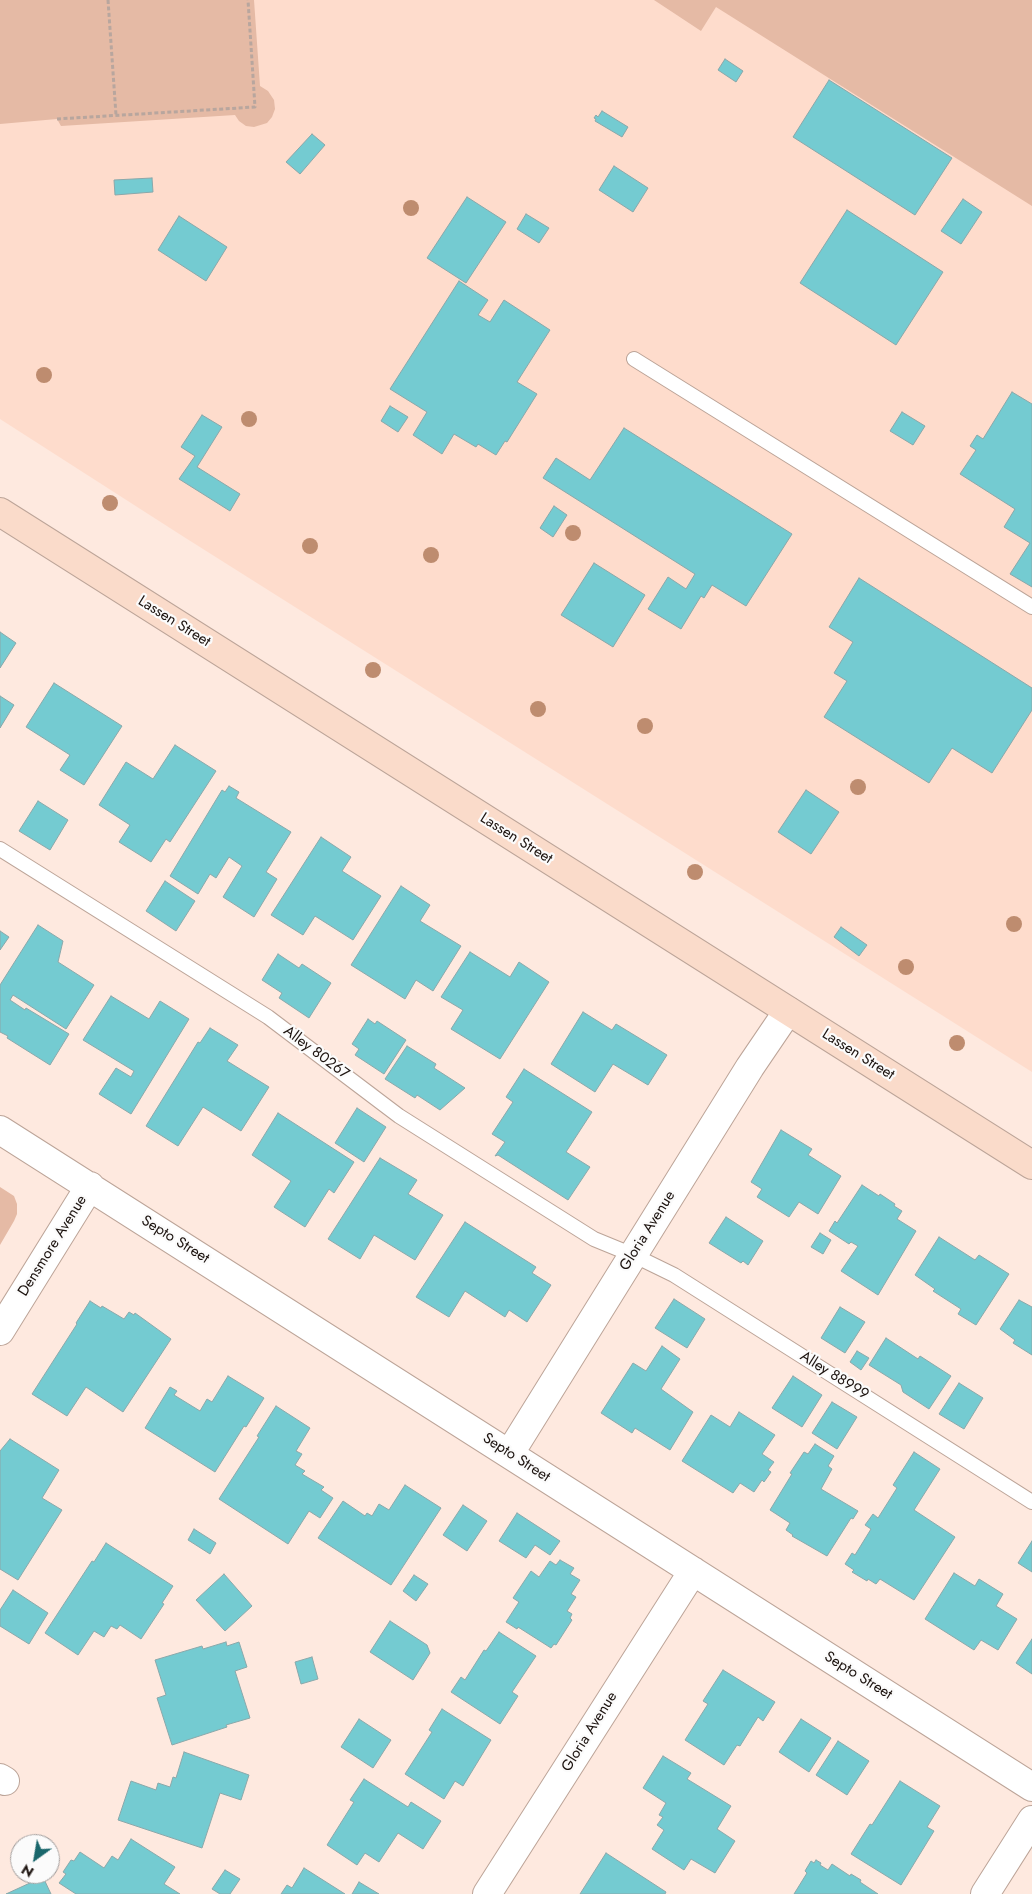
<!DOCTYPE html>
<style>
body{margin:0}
#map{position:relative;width:1032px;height:1894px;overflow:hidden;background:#fee9df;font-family:Jost,sans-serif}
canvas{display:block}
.north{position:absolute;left:10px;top:1834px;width:50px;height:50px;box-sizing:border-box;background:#fbfbfb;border:1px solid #a29e9d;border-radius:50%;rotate:212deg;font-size:14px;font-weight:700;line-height:20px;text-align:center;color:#1c130f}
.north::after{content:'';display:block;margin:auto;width:18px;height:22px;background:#1a676c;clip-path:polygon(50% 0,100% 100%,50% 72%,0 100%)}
</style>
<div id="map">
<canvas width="1032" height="1894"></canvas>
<div class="north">N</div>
</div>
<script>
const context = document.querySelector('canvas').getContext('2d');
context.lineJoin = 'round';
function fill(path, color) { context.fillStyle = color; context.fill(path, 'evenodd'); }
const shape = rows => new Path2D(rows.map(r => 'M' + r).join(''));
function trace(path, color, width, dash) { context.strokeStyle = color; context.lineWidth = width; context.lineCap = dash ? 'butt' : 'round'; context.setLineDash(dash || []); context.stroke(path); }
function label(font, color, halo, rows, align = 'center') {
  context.font = font + ' Jost,sans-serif'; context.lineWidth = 4.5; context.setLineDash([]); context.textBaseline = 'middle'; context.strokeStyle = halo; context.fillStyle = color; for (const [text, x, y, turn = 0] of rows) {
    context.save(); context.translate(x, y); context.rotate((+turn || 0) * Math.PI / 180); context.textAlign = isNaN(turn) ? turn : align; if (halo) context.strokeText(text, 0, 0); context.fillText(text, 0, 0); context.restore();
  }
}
const built = shape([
 [0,0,1032,0,1032,1072,184,537,0,419]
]);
const green = shape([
 [0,0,254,0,260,86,268,91,274,100,275,109,272,117,267,123,254,127,246,126,239,121,235,115,61,126,57,119,0,124],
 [654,0,1032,0,1032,206,716,7,701,31],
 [0,1187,14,1196,17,1204,17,1214,14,1221,0,1245]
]);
const building = shape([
 [725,59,743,71,736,82,718,70,725,59],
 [829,80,952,158,915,215,793,137,829,80],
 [602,111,628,127,622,137,595,121,596,119,594,118,596,115,598,117,602,111],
 [312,134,325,145,300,174,286,162,312,134],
 [614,166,648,188,633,212,599,190,614,166],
 [152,178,153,192,115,195,114,180,152,178],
 [467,197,506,222,466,283,427,258,467,197],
 [963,199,982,212,961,244,941,231,963,199],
 [847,210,943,272,896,345,800,283,847,210],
 [526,214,549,228,539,243,517,229,526,214],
 [179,216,227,247,206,281,158,250,179,216],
 [459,281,488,300,478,315,490,322,504,300,550,330,517,382,537,394,507,442,505,441,496,455,478,444,476,447,454,434,442,454,413,435,427,412,390,389,459,281],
 [1012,392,1032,404,1032,587,1010,574,1030,543,1004,527,1015,509,960,474,976,450,970,446,977,435,983,439,1012,392],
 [390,406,408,417,398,432,381,421,390,406],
 [902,412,925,426,913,445,890,431,902,412],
 [202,415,222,427,197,467,240,494,230,511,179,479,195,456,181,447,202,415],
 [624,428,792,534,746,606,712,585,704,598,701,596,681,629,648,609,668,577,686,589,695,574,543,478,556,458,590,480,624,428],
 [554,506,567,515,553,537,540,528,554,506],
 [594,563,645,595,613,647,561,615,594,563],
 [859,578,1032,688,1032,710,992,773,952,748,929,783,824,717,847,681,834,673,853,642,829,627,859,578],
 [0,632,16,643,0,668,0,632],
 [54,683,122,726,84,785,60,770,70,755,26,727,54,683],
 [0,696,14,705,0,728,0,696],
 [175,745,216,771,170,842,166,839,151,862,119,842,130,825,99,805,126,762,153,779,175,745],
 [229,786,239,792,236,798,291,832,266,872,277,879,254,917,223,897,242,866,229,857,216,878,210,874,198,894,170,876,222,790,225,792,229,786],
 [806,790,839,812,811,854,778,832,806,790],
 [38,801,68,820,50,850,19,831,38,801],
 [321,837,351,857,342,871,381,896,353,940,315,916,303,935,271,915,321,837],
 [165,881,195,901,176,931,146,911,165,881],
 [401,886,430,905,420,921,461,946,433,991,416,980,405,999,351,965,401,886],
 [38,925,63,941,58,962,94,985,66,1029,13,995,10,1000,25,1010,26,1008,69,1034,50,1065,7,1038,8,1036,0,1032,0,985,38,925],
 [841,927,867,945,859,956,834,937,841,927],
 [0,931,9,937,0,950,0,931],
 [470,952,510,977,519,962,549,982,500,1059,451,1029,463,1010,441,997,470,952],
 [278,954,299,968,302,964,331,983,309,1018,279,998,282,993,262,980,278,954],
 [111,996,149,1019,160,1001,189,1019,131,1114,99,1094,116,1068,131,1077,134,1071,83,1040,111,996],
 [583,1012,612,1030,616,1024,667,1055,648,1085,613,1064,595,1092,551,1064,583,1012],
 [368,1019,375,1024,377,1021,406,1040,384,1074,355,1055,359,1049,352,1044,368,1019],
 [210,1028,238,1045,227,1061,269,1087,241,1131,203,1107,178,1146,146,1126,198,1042,200,1043,210,1028],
 [407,1046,436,1064,434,1068,465,1088,440,1110,417,1095,415,1098,385,1079,407,1046],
 [524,1069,592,1112,566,1152,590,1167,568,1200,498,1155,495,1156,505,1142,492,1134,513,1102,506,1097,524,1069],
 [357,1108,386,1127,364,1162,335,1143,357,1108],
 [278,1113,354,1162,334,1193,329,1189,305,1227,274,1207,291,1181,252,1155,278,1113],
 [781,1130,812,1149,808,1155,841,1176,818,1214,799,1202,789,1217,757,1197,762,1189,751,1182,781,1130],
 [380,1158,417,1180,408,1194,443,1215,415,1260,374,1235,360,1259,328,1239,380,1158],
 [862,1185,879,1196,880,1194,895,1204,894,1206,902,1211,897,1219,916,1231,878,1295,841,1271,858,1246,851,1242,849,1244,829,1231,835,1221,837,1223,862,1185],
 [726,1217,763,1241,748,1265,743,1261,741,1263,709,1243,726,1217],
 [465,1222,536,1267,532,1273,551,1285,527,1322,509,1310,505,1317,465,1291,449,1317,416,1297,465,1222],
 [820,1233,831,1240,823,1254,811,1247,820,1233],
 [939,1237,975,1260,979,1255,1009,1274,976,1325,958,1314,961,1309,933,1291,935,1289,915,1275,939,1237],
 [674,1299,705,1319,687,1348,655,1328,674,1299],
 [1019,1300,1032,1307,1032,1355,1013,1343,1015,1340,1000,1329,1019,1300],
 [90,1301,101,1308,102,1306,124,1319,129,1312,134,1315,135,1313,171,1339,123,1412,86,1387,67,1416,32,1394,77,1324,76,1323,90,1301],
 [840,1307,865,1322,845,1353,821,1338,840,1307],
 [886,1338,918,1359,920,1356,951,1376,929,1409,903,1392,901,1385,869,1365,886,1338],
 [662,1346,680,1359,661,1389,693,1412,670,1450,635,1428,632,1433,601,1413,633,1363,646,1371,662,1346],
 [857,1351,869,1358,861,1370,850,1362,857,1351],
 [228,1376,264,1398,246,1427,244,1426,215,1472,145,1428,170,1387,177,1391,174,1395,200,1411,207,1399,212,1402,228,1376],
 [793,1376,822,1395,802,1427,772,1408,793,1376],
 [959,1383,983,1398,964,1429,939,1414,959,1383],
 [832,1402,857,1417,837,1449,812,1433,832,1402],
 [276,1406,310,1428,296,1451,302,1454,295,1465,305,1471,302,1474,324,1487,321,1490,333,1498,320,1518,309,1511,288,1544,219,1499,259,1437,257,1436,276,1406],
 [739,1412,775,1435,762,1454,774,1462,768,1470,771,1472,764,1482,762,1480,754,1492,740,1483,733,1493,682,1461,711,1415,730,1427,739,1412],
 [10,1439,59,1470,42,1498,62,1510,18,1580,0,1569,0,1451,10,1439],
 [815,1444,834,1456,828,1466,832,1469,821,1489,858,1511,853,1519,851,1518,827,1556,792,1536,793,1535,786,1530,790,1523,770,1510,792,1474,790,1473,804,1452,808,1454,815,1444],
 [914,1452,940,1469,914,1510,955,1537,914,1600,880,1579,876,1584,868,1579,867,1581,852,1572,854,1570,845,1564,852,1553,855,1555,871,1529,865,1525,873,1514,878,1518,897,1488,893,1485,914,1452],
 [405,1485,441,1508,391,1585,318,1538,343,1501,365,1516,367,1513,372,1516,379,1504,389,1510,405,1485],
 [463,1505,487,1521,467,1551,443,1535,463,1505],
 [517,1513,560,1541,550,1555,535,1545,526,1558,499,1541,517,1513],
 [194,1529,216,1543,210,1554,188,1540,194,1529],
 [1032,1541,1032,1572,1018,1563,1032,1541],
 [106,1543,173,1586,162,1603,164,1604,141,1639,120,1625,117,1629,111,1626,104,1637,94,1631,78,1655,45,1633,92,1561,94,1562,106,1543],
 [560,1560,574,1568,570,1574,580,1580,571,1594,576,1597,567,1611,572,1614,570,1618,572,1620,556,1645,554,1644,551,1648,518,1627,517,1629,506,1622,519,1602,513,1598,531,1571,539,1577,550,1561,556,1565,560,1560],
 [954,1573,975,1586,979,1579,1003,1594,996,1606,1017,1619,998,1650,981,1640,974,1650,925,1619,954,1573],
 [224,1574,252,1606,225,1631,196,1600,224,1574],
 [414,1575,428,1584,416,1601,403,1591,414,1575],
 [13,1590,48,1613,29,1644,0,1626,0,1610,13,1590],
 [390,1621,427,1645,430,1653,413,1680,370,1652,390,1621],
 [499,1632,536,1656,512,1692,518,1696,500,1724,451,1692,461,1677,465,1680,484,1650,486,1651,499,1632],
 [1032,1639,1032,1674,1016,1663,1032,1639],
 [226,1642,227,1646,239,1642,247,1667,235,1671,250,1718,226,1725,227,1727,172,1745,157,1698,166,1695,155,1660,202,1646,203,1649,226,1642],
 [312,1657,318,1679,301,1684,295,1662,312,1657],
 [723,1670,775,1702,763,1721,758,1717,740,1746,737,1745,724,1765,685,1740,708,1704,703,1701,723,1670],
 [442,1709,491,1740,463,1786,455,1781,444,1799,405,1774,432,1732,429,1730,442,1709],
 [359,1719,391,1740,373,1768,341,1747,359,1719],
 [801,1719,831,1738,809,1772,779,1752,801,1719],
 [838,1741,869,1761,847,1795,816,1775,838,1741],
 [184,1752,249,1775,241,1800,220,1793,202,1848,118,1820,131,1781,156,1790,158,1783,170,1787,173,1777,176,1778,184,1752],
 [663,1756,691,1773,687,1779,731,1806,717,1829,735,1841,715,1873,691,1859,684,1870,652,1849,664,1830,657,1825,663,1817,659,1815,666,1803,643,1788,663,1756],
 [364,1779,408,1807,411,1802,441,1821,423,1849,398,1833,379,1862,365,1853,357,1865,327,1845,354,1802,350,1800,364,1779],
 [900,1781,940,1806,927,1827,934,1831,901,1885,851,1854,870,1824,872,1825,900,1781],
 [131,1839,175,1867,164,1884,180,1894,76,1894,59,1883,66,1874,63,1872,71,1860,74,1861,80,1852,104,1868,112,1856,118,1860,131,1839],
 [606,1853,666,1892,665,1894,580,1894,606,1853],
 [816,1860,821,1863,820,1865,828,1870,832,1864,850,1876,851,1874,861,1880,860,1882,878,1894,794,1894,807,1873,805,1871,811,1861,814,1863,816,1860],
 [304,1868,345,1894,281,1894,287,1885,292,1888,304,1868],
 [225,1870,240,1879,230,1894,220,1894,212,1889,225,1870],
 [43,1877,51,1894,6,1894,43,1877],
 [359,1882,379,1894,352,1894,359,1882]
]);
const path = shape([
 [108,0,116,115],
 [57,119,255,107,248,0]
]);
const lane = shape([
 [634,359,1032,607],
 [0,849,268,1017,399,1116,594,1239,633,1255,674,1275,1032,1502]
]);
const street = shape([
 [0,1130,1032,1787],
 [0,1331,90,1186],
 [510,1453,750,1067,788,1011],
 [0,1778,5,1781],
 [487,1894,693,1571],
 [985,1894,1032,1820]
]);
const secondary = shape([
 [0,512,1032,1165]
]);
const trees = [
 [411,208],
 [44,375],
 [249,419],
 [110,503],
 [573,533],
 [310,546],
 [431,555],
 [373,670],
 [538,709],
 [645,726],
 [858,787],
 [695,872],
 [1014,924],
 [906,967],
 [957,1043]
];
const streetNames = [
 ["Lassen Street",174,622,32],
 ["Lassen Street",516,839,32],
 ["Alley 80267",316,1053,37],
 ["Lassen Street",858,1055,32],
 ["Gloria Avenue",648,1231,-58],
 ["Septo Street",175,1240,32],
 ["Densmore Avenue",53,1246,-58],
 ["Alley 88999",834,1376,32],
 ["Septo Street",516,1458,33],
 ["Septo Street",858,1676,32],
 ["Gloria Avenue",590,1732,-58]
];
fill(built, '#fedccc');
fill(green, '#e5baa5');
fill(building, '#74cbd1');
trace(building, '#8aa8aa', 1);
trace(lane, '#bca498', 16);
trace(street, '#bca498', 30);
trace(secondary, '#bca498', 30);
trace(path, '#b8a69e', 3, [4, 2.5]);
trace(lane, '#fff', 14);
trace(street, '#fff', 28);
trace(secondary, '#fadbca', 28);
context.fillStyle = '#be8c6f';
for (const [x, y] of trees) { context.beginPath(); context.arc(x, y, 8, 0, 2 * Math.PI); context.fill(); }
label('15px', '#1c130f', '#fbfbfb', streetNames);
</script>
